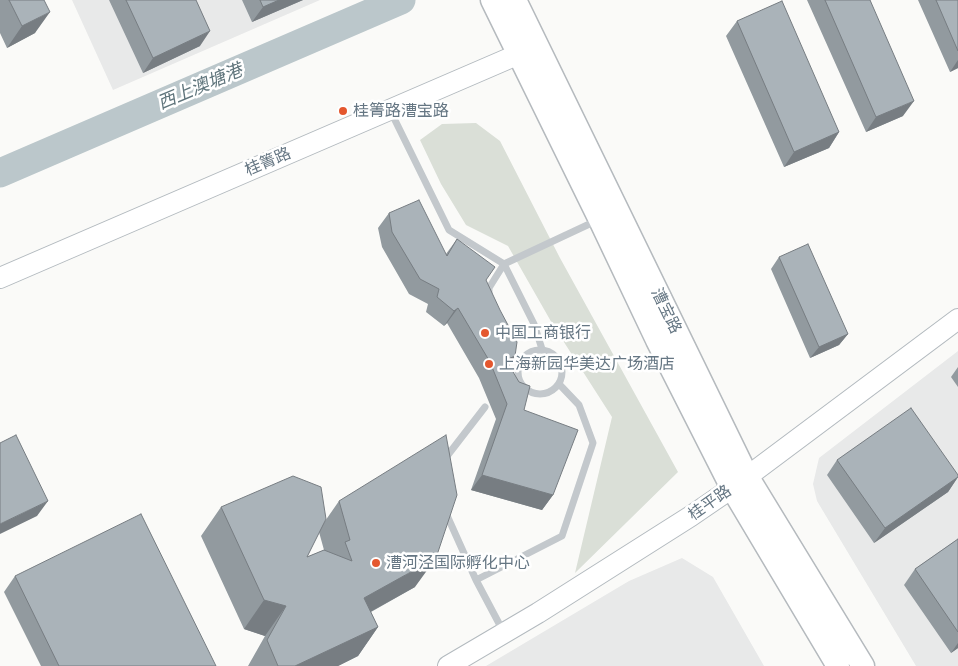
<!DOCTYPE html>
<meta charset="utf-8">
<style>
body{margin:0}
canvas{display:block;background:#fafaf8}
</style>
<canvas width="958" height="666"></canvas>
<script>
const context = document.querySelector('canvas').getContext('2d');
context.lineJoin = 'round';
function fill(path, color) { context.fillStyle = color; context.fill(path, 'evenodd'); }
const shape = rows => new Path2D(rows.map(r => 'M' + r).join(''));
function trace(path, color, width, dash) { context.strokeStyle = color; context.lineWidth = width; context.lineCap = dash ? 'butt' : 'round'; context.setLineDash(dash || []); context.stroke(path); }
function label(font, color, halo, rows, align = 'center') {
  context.font = font + ' Quicksand,"Noto Sans SC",sans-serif'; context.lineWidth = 5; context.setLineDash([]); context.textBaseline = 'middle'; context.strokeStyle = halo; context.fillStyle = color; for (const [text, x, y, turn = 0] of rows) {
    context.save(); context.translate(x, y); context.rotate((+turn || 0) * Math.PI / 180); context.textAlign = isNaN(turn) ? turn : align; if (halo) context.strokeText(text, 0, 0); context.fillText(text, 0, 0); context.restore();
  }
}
const built = shape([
 [72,0,320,0,113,90],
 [958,351,958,666,916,666,817,501,813,484,819,458],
 [682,558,713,577,764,666,486,666,629,581]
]);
const green = shape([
 [476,123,500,141,560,258,678,472,575,573,612,417,553,325,508,246,466,225,441,184,420,140,442,124]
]);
const river = shape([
 [0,173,401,0]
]);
const lane = shape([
 [390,110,449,230,504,264,598,220],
 [504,264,534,324,542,349],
 [489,297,489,288,504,264],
 '518 372a22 22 0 1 1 44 0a22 22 0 1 1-44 0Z',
 [444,460,485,407],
 [445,511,476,580,562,536,593,443,579,405,559,384],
 [476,580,503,631]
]);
const secondary = shape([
 [0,278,533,48],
 [448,666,538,613,691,516,732,488,958,319]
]);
const primary = shape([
 [492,0,600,220,657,340,732,488,838,666],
 [515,0,747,476,863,666]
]);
const wall = shape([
 [0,0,44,0,35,33,7,48,0,33],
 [109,0,196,0,200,46,143,73],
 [242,0,303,0,252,22],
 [807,0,870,0,903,116,866,132],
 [918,0,958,0,958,68,950,72],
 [737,21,839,132,829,148,784,167,726,36],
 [389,213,446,254,457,239,486,280,515,356,509,365,524,410,553,495,542,510,471,490,496,419,479,378,447,323,444,326,426,312,428,304,409,294,382,247,378,228],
 [779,257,848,334,839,345,810,358,771,269],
 [958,367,958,387,951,377],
 [837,460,958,475,958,477,948,492,874,543,827,475],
 [339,501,415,587,371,612,378,627,358,656,338,666,248,666,265,636,244,629,201,536,221,507,323,524],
 [319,532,324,550,307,557],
 [958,539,958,648,951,653,904,585,915,569],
 [15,576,216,666,41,666,4,592]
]);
const shadedWall = shape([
 [279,0,303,0,252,22,263,7],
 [50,12,35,33,7,48,22,26],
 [210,31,200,46,143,73,153,58],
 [958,60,958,68,950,72],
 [914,101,903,116,866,132,876,117],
 [839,132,829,148,784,167,794,152],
 [458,308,447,323,444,326,454,311],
 [848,334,839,345,810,358,819,347],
 [515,356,505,372,506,360],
 [482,475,553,495,542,510,471,490],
 [958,477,948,492,874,543,885,528],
 [48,501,37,516,0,534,0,524],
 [436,558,415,587,343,627,364,598],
 [264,600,286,606,265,636,244,629],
 [378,627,358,656,338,666,295,666],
 [958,643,958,648,951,653]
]);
const building = shape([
 [9,0,44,0,50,12,22,26,9,0],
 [126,0,196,0,210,31,153,58,126,0],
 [260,0,279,0,263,7,260,0],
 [825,0,870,0,914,101,876,117,825,0],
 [936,0,958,0,958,51,936,0],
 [782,1,839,132,794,152,737,21,782,1],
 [419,200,447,256,457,239,495,267,486,280,500,310,517,342,515,356,506,360,519,382,530,386,524,410,578,430,553,495,482,475,507,404,490,362,458,308,454,311,437,297,439,289,420,279,392,232,389,213,419,200],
 [808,244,848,334,819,347,779,257,808,244],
 [911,408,958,475,958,477,885,528,837,460,911,408],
 [16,435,48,501,0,524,0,443,16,435],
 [446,435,457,495,436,558,364,598,378,627,295,666,278,666,267,640,286,606,264,600,221,507,293,476,321,487,326,519,307,557,324,550,352,561,345,542,350,540,339,501,446,435],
 [141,514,216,666,59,666,15,576,141,514],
 [958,539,958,632,915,569,958,539]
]);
const markers = [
 [343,111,5,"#e4572e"],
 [485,333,5,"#e4572e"],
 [489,364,5,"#e4572e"],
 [376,563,5,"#e4572e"]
];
const poiNames = [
 ["桂箐路漕宝路",353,111],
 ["中国工商银行",495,333],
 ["上海新园华美达广场酒店",499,364],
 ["漕河泾国际孵化中心",386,563]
];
const streetNames = [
 ["桂箐路",268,162,-23],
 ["漕宝路",666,311,64],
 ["桂平路",710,503,-35]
];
const waterNames = [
 ["西上澳塘港",200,87,-23]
];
fill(built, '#e8e9e9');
fill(green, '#dadfd7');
trace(river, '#bbc7cb', 29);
trace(secondary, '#b3babf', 22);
trace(primary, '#b5babe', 25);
trace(lane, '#c3c8cc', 7);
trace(secondary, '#fff', 20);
trace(primary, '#fff', 22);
fill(wall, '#929a9f');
fill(shadedWall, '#777d82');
fill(building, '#aab3b9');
trace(building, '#777d82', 1);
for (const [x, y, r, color] of markers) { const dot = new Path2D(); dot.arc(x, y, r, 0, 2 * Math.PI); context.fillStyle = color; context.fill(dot); trace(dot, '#fff', 2); }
label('16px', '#657683', '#fff', poiNames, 'left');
label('16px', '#657683', '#fff', streetNames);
label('italic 18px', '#60757c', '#fff', waterNames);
</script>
